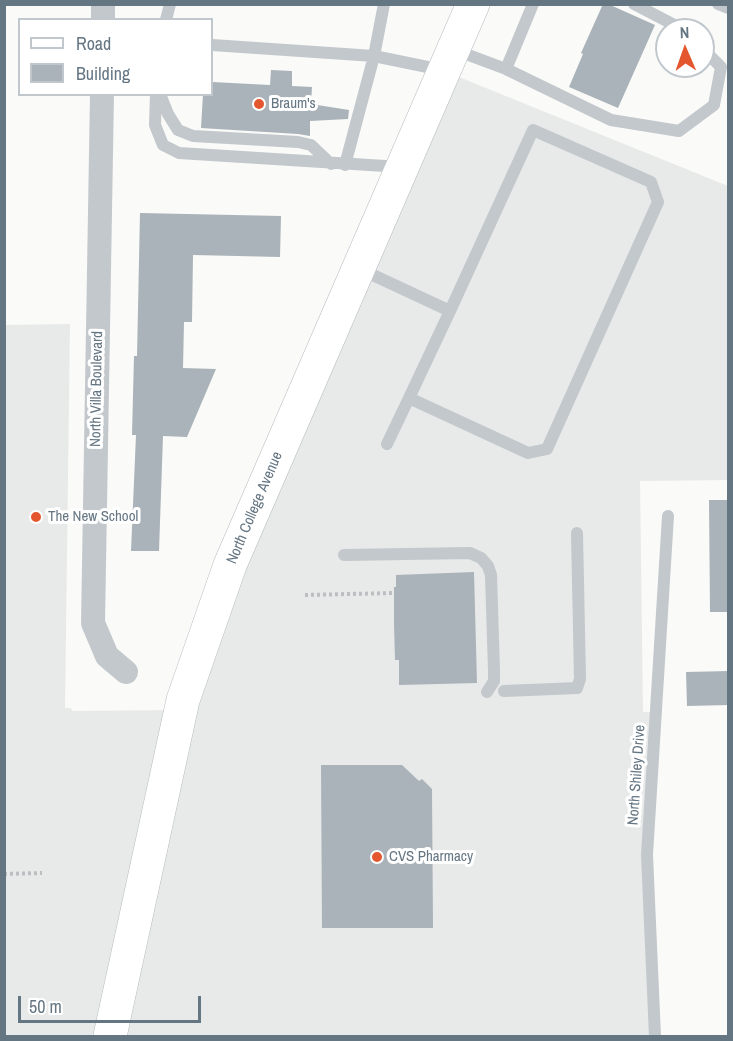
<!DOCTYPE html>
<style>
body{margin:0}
#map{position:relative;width:733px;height:1041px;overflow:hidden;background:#fafaf8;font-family:"Archivo Narrow",sans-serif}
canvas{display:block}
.frame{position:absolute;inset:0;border:6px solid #657683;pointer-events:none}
.legend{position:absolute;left:18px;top:18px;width:195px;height:78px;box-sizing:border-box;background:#fff;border:2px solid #c1c8cd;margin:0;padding:8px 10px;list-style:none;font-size:18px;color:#657683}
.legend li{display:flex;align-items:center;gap:12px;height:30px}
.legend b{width:30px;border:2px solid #c1c8cd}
.north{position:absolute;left:655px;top:18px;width:60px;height:60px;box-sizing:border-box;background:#fff;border:2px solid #c1c8cd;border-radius:50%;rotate:358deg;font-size:16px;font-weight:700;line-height:24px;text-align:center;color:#657683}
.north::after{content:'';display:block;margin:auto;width:21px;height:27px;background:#e4572e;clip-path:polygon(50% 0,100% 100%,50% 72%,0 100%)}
.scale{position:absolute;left:18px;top:996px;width:183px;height:27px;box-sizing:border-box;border:3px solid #657683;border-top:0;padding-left:8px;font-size:18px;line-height:21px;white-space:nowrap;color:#657683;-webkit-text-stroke:4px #fff;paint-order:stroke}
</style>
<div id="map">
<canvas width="733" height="1041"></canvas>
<div class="frame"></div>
<ul class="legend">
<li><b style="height:8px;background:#fff"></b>Road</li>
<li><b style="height:16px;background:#aab3b9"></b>Building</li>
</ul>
<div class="north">N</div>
<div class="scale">50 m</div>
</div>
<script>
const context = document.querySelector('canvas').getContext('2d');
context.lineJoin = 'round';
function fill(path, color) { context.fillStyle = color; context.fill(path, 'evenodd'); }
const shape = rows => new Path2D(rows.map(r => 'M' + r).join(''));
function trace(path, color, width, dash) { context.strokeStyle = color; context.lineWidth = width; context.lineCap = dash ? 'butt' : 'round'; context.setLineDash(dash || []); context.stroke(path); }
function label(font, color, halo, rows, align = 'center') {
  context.font = font + ' "Archivo Narrow",sans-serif'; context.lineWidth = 6; context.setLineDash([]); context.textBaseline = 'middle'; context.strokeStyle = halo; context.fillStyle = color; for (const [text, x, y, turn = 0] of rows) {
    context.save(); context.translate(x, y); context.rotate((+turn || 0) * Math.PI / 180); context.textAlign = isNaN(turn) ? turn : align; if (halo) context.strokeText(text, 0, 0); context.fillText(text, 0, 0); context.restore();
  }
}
const built = shape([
 [444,71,728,186,728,480,640,481,643,712,657,712,647,855,655,1036,5,1036,4,325,70,324,65,708,71,708,72,711,181,710]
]);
const building = shape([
 [603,4,608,4,655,25,618,108,569,87,583,54,581,53],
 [271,70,292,71,292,86,312,87,311,104,349,110,348,119,310,121,310,136,298,134,201,128,203,94,212,94,212,82,270,85],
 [140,213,281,216,280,257,193,255,192,322,184,322,183,368,216,369,187,437,163,436,159,551,131,551,136,435,132,435,134,356,137,356],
 [709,500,729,500,729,612,710,612],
 [474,572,477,683,399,685,399,660,395,660,394,623,394,587,396,587,396,575],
 [729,671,729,705,687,706,686,672],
 [321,765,402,765,419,781,422,779,432,789,433,928,322,928]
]);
const path = shape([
 [305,595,394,593],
 [4,874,42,873]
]);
const lane = shape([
 [634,4,684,30],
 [718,4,728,8],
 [166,20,170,4],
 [212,45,374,56,442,70],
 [455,50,506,69,611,120,679,131,714,105,721,67,703,49],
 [506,69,533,4],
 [156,94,155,125,163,145,179,153,401,167],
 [160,94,168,114,178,130,193,136,298,142,311,145,331,164],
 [345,165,374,56,384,4],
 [360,269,450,311,533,130,651,182,658,202,547,449,528,453,409,398,450,311],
 [387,444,409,398],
 [344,555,470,553,481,558,488,566,491,575,494,671,494,681,487,692],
 [504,691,577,688,580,679,577,533],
 [655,1036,647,855,668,516]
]);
const street = shape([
 [103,20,103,4],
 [102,94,93,623,107,656,126,672]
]);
const primary = shape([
 [110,1036,183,700,230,565,473,4]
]);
const markers = [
 [259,104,6,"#e4572e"],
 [36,517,6,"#e4572e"],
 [377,857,6,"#e4572e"]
];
const poiNames = [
 ["Braum's",271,104],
 ["The New School",48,517],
 ["CVS Pharmacy",389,857]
];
const streetNames = [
 ["North Villa Boulevard",97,389,-89],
 ["North College Avenue",255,508,-67],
 ["North Shiley Drive",637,775,-86]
];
fill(built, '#e8e9e9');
fill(building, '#aab3b9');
trace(primary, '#b5babe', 34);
trace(path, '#bbbfc2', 4, [3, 3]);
trace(lane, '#c3c8cc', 12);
trace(street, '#c3c8cc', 24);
trace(primary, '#fff', 33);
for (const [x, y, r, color] of markers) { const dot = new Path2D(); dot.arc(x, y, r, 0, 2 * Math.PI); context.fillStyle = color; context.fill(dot); trace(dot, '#fff', 2); }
label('15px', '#657683', '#fff', poiNames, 'left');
label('15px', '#657683', '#fff', streetNames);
</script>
